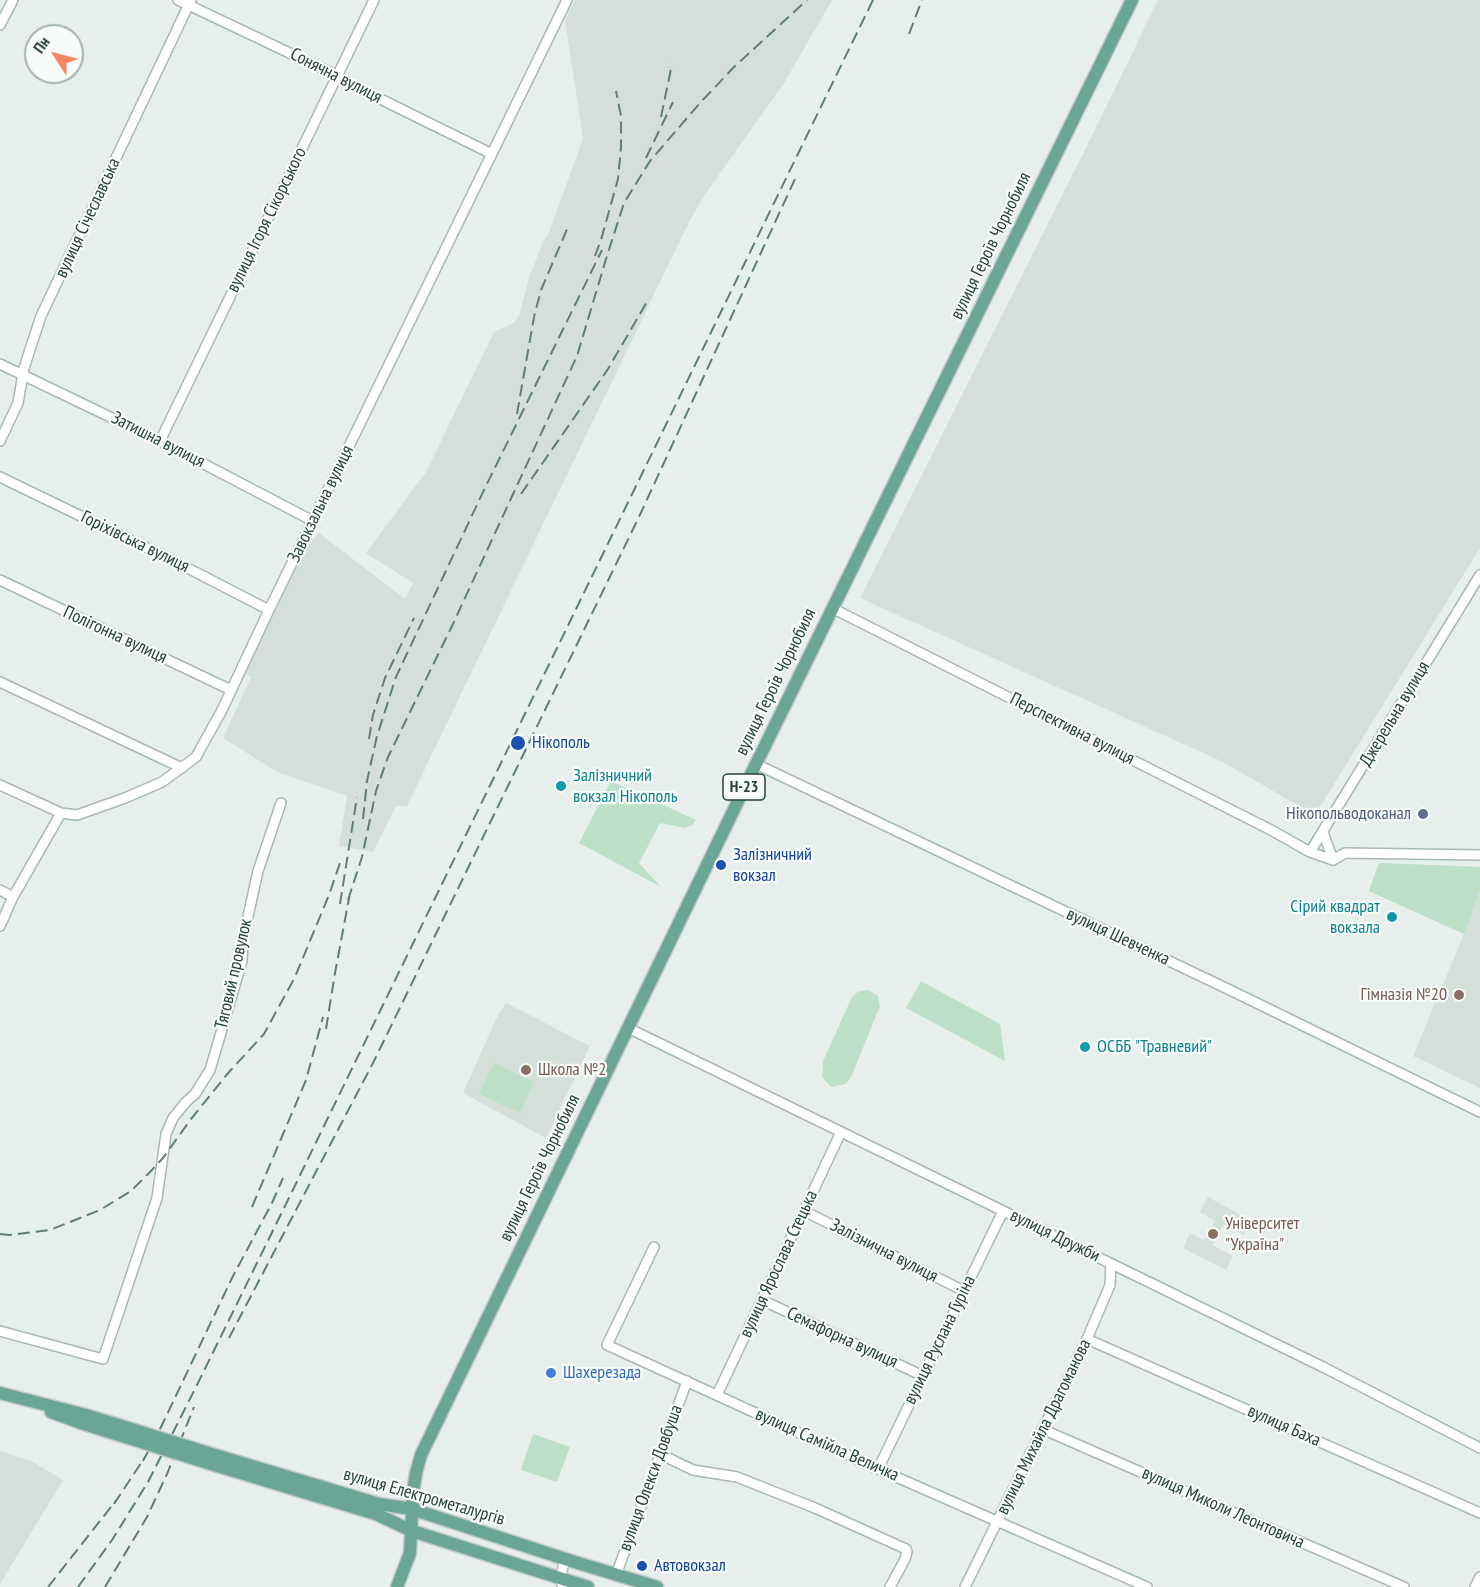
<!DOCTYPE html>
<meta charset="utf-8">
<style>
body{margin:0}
#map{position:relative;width:1480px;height:1587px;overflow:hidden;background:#e6efeb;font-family:"PT Sans Narrow",sans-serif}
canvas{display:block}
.north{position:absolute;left:24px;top:24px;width:60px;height:60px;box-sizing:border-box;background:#f7fbf9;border:2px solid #a3b1ad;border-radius:50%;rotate:306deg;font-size:16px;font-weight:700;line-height:24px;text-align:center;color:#24423a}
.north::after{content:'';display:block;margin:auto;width:21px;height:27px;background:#f4845f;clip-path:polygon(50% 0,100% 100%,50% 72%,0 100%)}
</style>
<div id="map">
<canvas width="1480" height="1587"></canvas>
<div class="north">Пн</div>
</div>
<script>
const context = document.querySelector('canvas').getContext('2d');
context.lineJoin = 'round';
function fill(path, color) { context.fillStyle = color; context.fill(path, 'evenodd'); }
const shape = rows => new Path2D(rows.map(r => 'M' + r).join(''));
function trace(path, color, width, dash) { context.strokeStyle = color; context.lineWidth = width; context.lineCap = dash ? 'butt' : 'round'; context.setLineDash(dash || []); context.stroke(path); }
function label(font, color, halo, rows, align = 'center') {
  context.font = font + ' "PT Sans Narrow",sans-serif'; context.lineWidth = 4.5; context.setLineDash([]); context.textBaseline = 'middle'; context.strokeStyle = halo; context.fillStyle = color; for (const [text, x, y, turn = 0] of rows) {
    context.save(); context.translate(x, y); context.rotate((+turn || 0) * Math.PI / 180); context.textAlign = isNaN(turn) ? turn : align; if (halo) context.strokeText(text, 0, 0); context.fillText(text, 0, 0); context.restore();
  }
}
const built = shape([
 [575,0,832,0,783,85,704,196,689,222,407,806,396,806,373,852,339,846,347,796,277,772,223,738,251,677,244,672,303,550,319,533,405,599,413,583,366,553,426,472,494,332,514,323,519,316,529,278,543,242,548,235,583,139,565,20],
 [1158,0,1480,0,1480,548,1315,815,1221,761,860,598,1088,144],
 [1379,863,1480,867,1480,1088,1413,1056,1464,934,1369,891],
 [506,1003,590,1046,546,1138,463,1093,496,1019],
 [1208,1197,1252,1221,1244,1235,1223,1224,1212,1245,1233,1256,1226,1270,1183,1248,1190,1233,1204,1240,1215,1221,1200,1212],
 [0,1451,33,1462,63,1480,0,1584]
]);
const green = shape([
 [611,781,696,820,692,825,685,828,660,823,639,863,661,887,579,843],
 [1379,863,1480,867,1480,889,1464,934,1369,891],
 [921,981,1000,1024,1005,1061,906,1008],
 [869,990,878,996,880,1006,852,1075,846,1084,831,1087,822,1077,823,1061,852,997,859,991],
 [494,1063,534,1082,520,1113,479,1094],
 [533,1434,570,1447,557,1482,521,1470]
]);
const minor = shape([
 [178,0,338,76,346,82,492,154],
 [0,25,13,0],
 [0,364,160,441,313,521],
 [0,441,18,403,24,368,41,316,191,0],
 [160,441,374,0],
 [0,477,176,562,269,610],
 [0,580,231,690],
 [832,608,1271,830,1310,852,1333,860,1345,853,1480,855],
 [0,682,182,768],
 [756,764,1232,991,1480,1112],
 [0,785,61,813],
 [1323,832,1333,860],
 [1310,852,1480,575],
 [0,890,13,897],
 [0,926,13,897,61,813,77,815,125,798,162,782,196,757,222,710,269,610,567,0],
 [628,1028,1323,1367,1480,1448],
 [804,1211,964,1291],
 [654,1247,607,1345,878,1469,1147,1587],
 [762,1300,923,1376],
 [0,1331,103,1359,157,1198,166,1134,173,1118,186,1102,195,1094,210,1070,242,961,243,939,258,871,281,803],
 [1087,1339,1480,1513],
 [717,1395,841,1132],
 [1042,1429,1404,1587],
 [660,1454,693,1470,737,1477,815,1508,906,1549,907,1552,905,1559,890,1587],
 [878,1469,1003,1211],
 [616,1575,687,1381],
 [563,1587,560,1579,565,1559],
 [965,1587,1087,1339,1110,1285,1111,1264],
 [1475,1587,1480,1577]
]);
const major = shape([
 [0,1393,86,1415],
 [51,1412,84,1424],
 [215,1455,379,1504,412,1509,565,1559,657,1587],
 [211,1464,376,1514,412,1531,588,1587],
 [397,1587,410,1553,413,1493,416,1473,421,1455,756,764,1132,0]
]);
const rail = shape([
 [909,34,922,0],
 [661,117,672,64],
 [646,158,673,102],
 [595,256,601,240,618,179,621,148,621,116,616,91],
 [517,414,534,317,541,290,568,227],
 [521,494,608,369,648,300],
 [369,739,373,715,385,678,414,618],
 [363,819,367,781,377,736,396,677,483,492,602,250],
 [348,900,362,857,376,791,388,757,452,626,577,356,606,259,624,203,650,161,700,103,733,68,807,0],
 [340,904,357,797],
 [326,1029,335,973,350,893],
 [252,1207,306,1080,323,1017],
 [0,1234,9,1235,50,1230,100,1210,131,1191,150,1172,163,1158,191,1119,229,1072,264,1034,295,977,329,895,341,860],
 [229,1338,374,1061,638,519,795,179],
 [143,1461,162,1425,232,1278,272,1203,283,1178],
 [114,1504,147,1454],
 [48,1587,118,1498],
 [78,1587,112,1540,148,1482,197,1385,284,1208,873,0],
 [105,1587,147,1517,167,1474,194,1407]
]);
const majorBridge = shape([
 [86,1415,215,1455],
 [84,1424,211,1464]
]);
const markers = [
 [518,743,8,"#1a4fb4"],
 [561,786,6,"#0f9aa8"],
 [1423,814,6,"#5c6f8a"],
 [721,865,6,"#1a4fb4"],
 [1392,917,6,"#0f9aa8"],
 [1459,995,6,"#8d6e63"],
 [1085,1047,6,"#0f9aa8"],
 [526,1070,6,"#8d6e63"],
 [1213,1234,6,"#8d6e63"],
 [551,1373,6,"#3f7fe0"],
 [642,1566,6,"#1a4fb4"]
];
const shields = [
 [744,787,42]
];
const shieldNames = [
 ["Н-23",744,787]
];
const streetNames = [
 ["Сонячна вулиця",336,76,27],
 ["вулиця Січеславська",88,218,-65],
 ["вулиця Ігоря Сікорського",267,220,-64],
 ["вулиця Героїв Чорнобиля",991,246,-64],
 ["Затишна вулиця",158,440,27],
 ["Завокзальна вулиця",321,504,-64],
 ["Горіхівська вулиця",135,542,26],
 ["Полігонна вулиця",115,635,25],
 ["вулиця Героїв Чорнобиля",776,682,-64],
 ["Джерельна вулиця",1395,714,-59],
 ["Перспективна вулиця",1072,729,27],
 ["вулиця Шевченка",1118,937,25],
 ["Тяговий провулок",234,974,-77],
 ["вулиця Героїв Чорнобиля",540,1168,-64],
 ["вулиця Дружби",1055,1236,26],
 ["Залізнична вулиця",884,1251,27],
 ["вулиця Ярослава Стецька",779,1264,-65],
 ["Семафорна вулиця",842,1338,25],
 ["вулиця Руслана Гуріна",940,1340,-64],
 ["вулиця Баха",1284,1426,24],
 ["вулиця Михайла Драгоманова",1044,1427,-64],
 ["вулиця Самійла Величка",827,1445,24],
 ["вулиця Олекси Довбуша",651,1478,-70],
 ["вулиця Електрометалургів",424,1497,16],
 ["вулиця Миколи Леонтовича",1223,1508,24]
];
const transitNames = [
 ["Нікополь",532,743],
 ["Залізничний",733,855],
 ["вокзал",733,876],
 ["Автовокзал",654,1566]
];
const cultureNames = [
 ["Залізничний",573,776],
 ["вокзал Нікополь",573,797],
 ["Сірий квадрат",1380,907,"right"],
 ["вокзала",1380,928,"right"],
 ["ОСББ \"Травневий\"",1097,1047]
];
const serviceNames = [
 ["Нікопольводоканал",1411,814]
];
const educationNames = [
 ["Гімназія №20",1447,995,"right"],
 ["Школа №2",538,1070],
 ["Університет",1225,1224],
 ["\"Україна\"",1225,1245]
];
const shopNames = [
 ["Шахерезада",563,1373]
];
fill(built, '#d4dfda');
fill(green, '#bfe0c8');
trace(minor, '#a8b8b2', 12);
trace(major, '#c2cac8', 15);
trace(minor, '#fff', 9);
trace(major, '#6aa596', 12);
trace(rail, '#5f7d75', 2, [12, 6]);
trace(majorBridge, '#c2cac8', 15, []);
trace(majorBridge, '#6aa596', 12);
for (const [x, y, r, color] of markers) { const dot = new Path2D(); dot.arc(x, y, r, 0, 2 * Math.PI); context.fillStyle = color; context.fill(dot); trace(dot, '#f7fbf9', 2); }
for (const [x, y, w] of shields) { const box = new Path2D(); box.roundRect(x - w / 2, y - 13, w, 26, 4.5); context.fillStyle = '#f7fbf9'; context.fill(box); trace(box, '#24423a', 1.5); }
label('bold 16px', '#24423a', null, shieldNames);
label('18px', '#24423a', '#f7fbf9', streetNames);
label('18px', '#164399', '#f7fbf9', transitNames, 'left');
label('18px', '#0d838f', '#f7fbf9', cultureNames, 'left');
label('18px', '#4e5e75', '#f7fbf9', serviceNames, 'right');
label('18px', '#785e54', '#f7fbf9', educationNames, 'left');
label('18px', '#366cbe', '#f7fbf9', shopNames, 'left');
</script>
